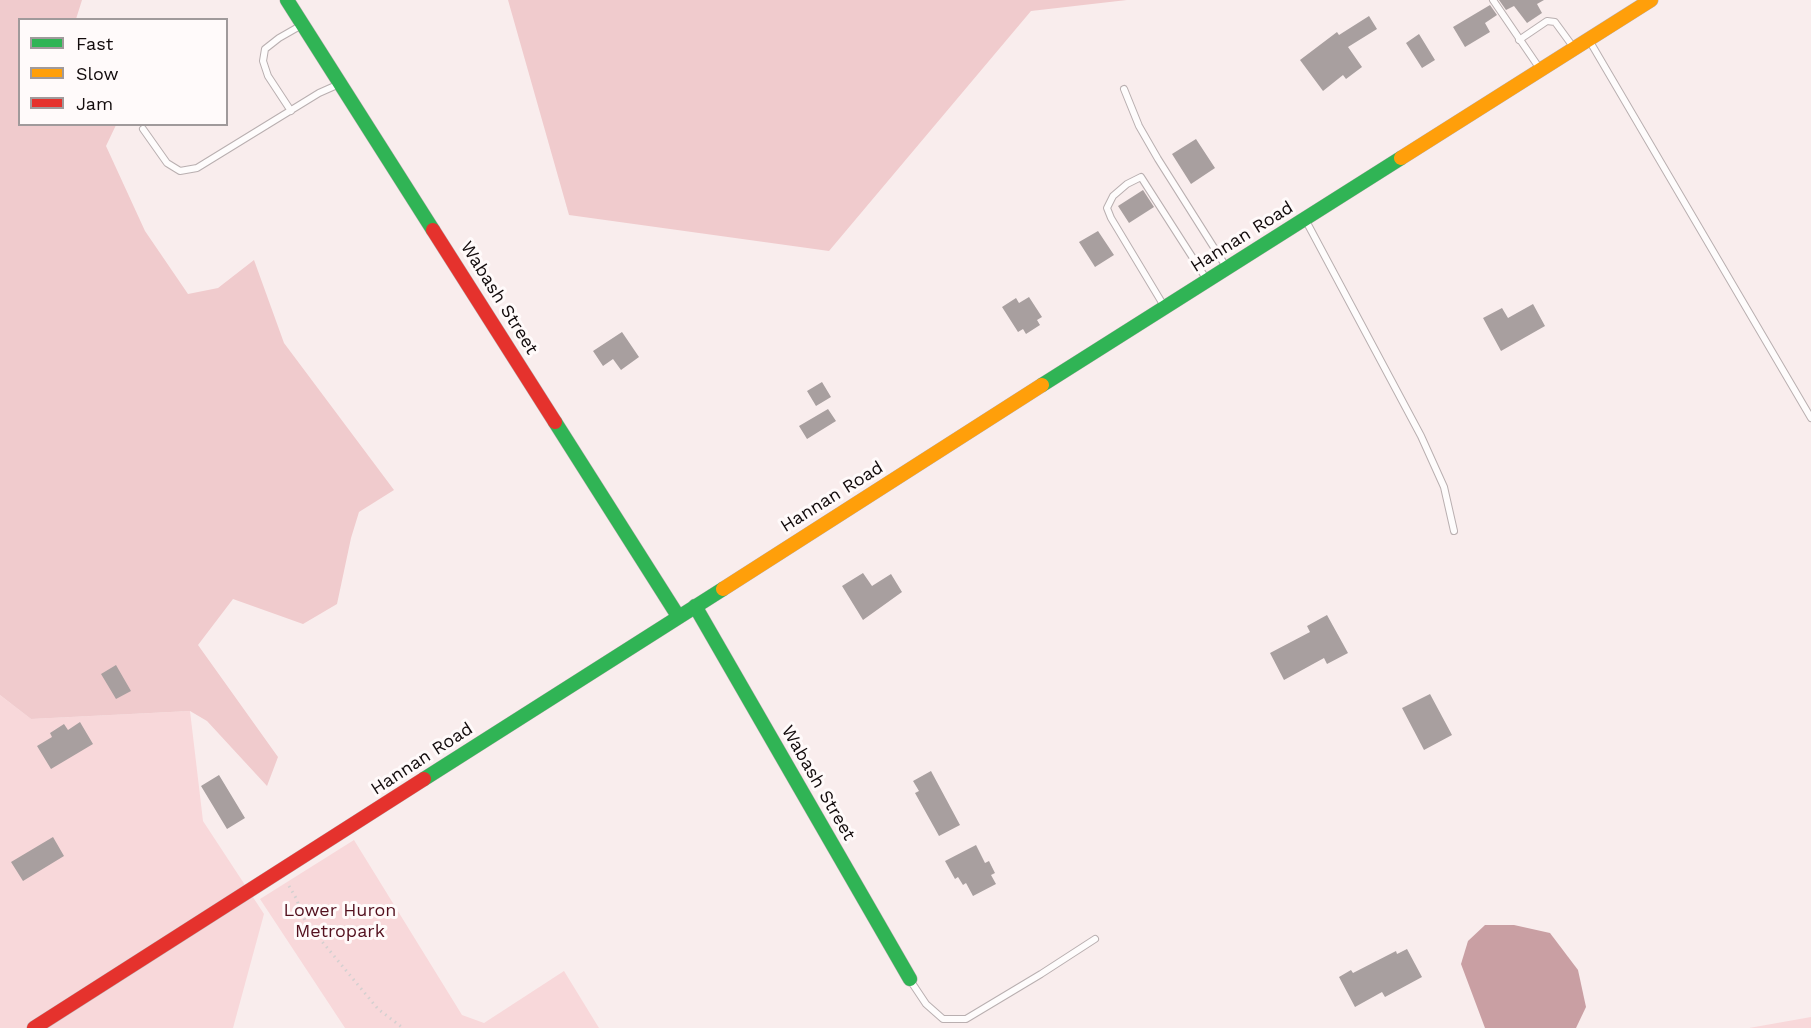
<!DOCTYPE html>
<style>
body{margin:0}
#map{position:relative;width:1811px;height:1028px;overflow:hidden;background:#f9eded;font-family:"Work Sans",sans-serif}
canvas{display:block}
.legend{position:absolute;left:18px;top:18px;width:210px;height:108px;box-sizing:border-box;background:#fffafa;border:2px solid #a09a9b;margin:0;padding:8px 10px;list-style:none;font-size:18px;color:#120b0c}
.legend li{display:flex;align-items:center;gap:12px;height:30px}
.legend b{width:30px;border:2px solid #a09a9b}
</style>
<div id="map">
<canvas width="1811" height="1028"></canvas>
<ul class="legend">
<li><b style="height:8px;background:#30b455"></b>Fast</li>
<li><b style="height:8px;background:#ff9f0a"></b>Slow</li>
<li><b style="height:8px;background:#e5322d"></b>Jam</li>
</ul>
</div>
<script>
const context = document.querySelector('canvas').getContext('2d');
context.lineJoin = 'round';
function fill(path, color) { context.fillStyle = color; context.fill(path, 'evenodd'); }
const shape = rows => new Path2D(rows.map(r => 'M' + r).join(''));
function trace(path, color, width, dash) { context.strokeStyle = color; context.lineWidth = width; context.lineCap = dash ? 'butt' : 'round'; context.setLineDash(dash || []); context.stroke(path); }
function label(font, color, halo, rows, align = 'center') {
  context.font = font + ' "Work Sans",sans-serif'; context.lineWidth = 6; context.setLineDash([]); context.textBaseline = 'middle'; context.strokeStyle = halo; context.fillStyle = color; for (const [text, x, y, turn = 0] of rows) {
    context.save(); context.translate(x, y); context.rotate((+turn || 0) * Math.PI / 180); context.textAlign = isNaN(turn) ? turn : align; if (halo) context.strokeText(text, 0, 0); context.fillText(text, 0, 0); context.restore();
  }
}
const green = shape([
 [0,695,31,719,190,711,203,821,264,914,233,1028,0,1028],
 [354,840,462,1015,484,1023,564,971,599,1028,345,1028,260,899],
 [1811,1017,1811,1028,1749,1028]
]);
const forest = shape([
 [0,0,82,0,76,19,20,20,20,124,116,125,106,146,145,231,188,294,218,288,254,260,284,343,394,490,359,512,351,538,337,604,303,624,233,599,198,645,278,757,267,786,207,721,190,711,31,719,0,695],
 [508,0,1127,0,1031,11,829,251,569,215]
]);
const water = shape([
 [1485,925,1514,925,1550,933,1578,970,1586,1007,1576,1028,1485,1028,1461,964,1468,941]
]);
const building = shape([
 [1499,0,1544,0,1537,4,1542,13,1527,23,1514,6,1506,10],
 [1490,5,1497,15,1485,23,1490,32,1465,47,1453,27],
 [1369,16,1377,29,1348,47,1362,67,1346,79,1343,75,1323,91,1300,60,1337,32,1339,35],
 [1419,34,1435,60,1422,68,1406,43],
 [1196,139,1215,168,1191,184,1172,154],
 [1143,190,1154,207,1129,223,1118,206],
 [1098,231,1114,255,1095,267,1079,242],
 [1029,297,1042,317,1037,320,1040,325,1026,334,1023,329,1018,332,1002,307,1016,298,1019,303],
 [1533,304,1545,326,1501,351,1483,318,1502,308,1508,318],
 [622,332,639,357,621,370,613,359,603,366,593,351],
 [822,382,831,397,816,406,807,391],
 [828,409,836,421,807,439,799,426],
 [863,573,872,586,891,574,902,592,863,620,842,586],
 [1327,615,1348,653,1327,664,1324,658,1284,680,1270,653,1310,632,1307,626],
 [116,665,131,691,116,699,101,674],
 [1430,694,1452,735,1424,750,1402,708],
 [80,722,93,744,51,769,37,746,52,737,50,733,64,724,68,730],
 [931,771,960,825,939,836,915,793,919,791,913,781],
 [219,775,245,818,227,829,201,786],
 [53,837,64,856,23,881,11,862],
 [976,845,985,863,989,861,995,873,991,875,996,884,973,896,966,883,963,885,958,877,955,879,945,861],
 [1407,949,1422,977,1385,997,1382,992,1355,1007,1339,977,1351,970,1353,973,1396,951,1397,954]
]);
const path = shape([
 [289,886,296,898,305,921,378,1009,403,1028]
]);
const lane = shape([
 [1493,0,1540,69],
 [1519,40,1547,21,1555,22,1574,48],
 [1589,40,1811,418],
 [1124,89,1139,126,1158,159,1225,265],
 [291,111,268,76,263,61,265,49,279,38,300,26],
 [143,129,167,163,180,171,197,168,319,93,337,85],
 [1305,219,1421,436,1444,487,1454,531],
 [1164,306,1111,218,1107,208,1113,196,1127,184,1141,177,1207,280],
 [910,980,926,1004,943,1019,966,1019,1041,974,1095,939]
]);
const fast = shape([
 [287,0,433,230],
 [1042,385,1401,158],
 [555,422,678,616],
 [695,606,910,979],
 [424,779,723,589]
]);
const slow = shape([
 [1401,158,1651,0],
 [723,589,1042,385]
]);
const jam = shape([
 [433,230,555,422],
 [34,1028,424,779]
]);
const streetNames = [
 ["Hannan Road",1242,237,-32],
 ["Wabash Street",499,298,58],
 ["Hannan Road",832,497,-32],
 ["Hannan Road",422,759,-33],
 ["Wabash Street",818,783,60]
];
const parkNames = [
 ["Lower Huron",340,911],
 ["Metropark",340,932]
];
fill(green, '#f8d8da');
fill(forest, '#f0cbcd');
fill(water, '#c99fa3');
fill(building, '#a89f9f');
trace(lane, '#b9afb0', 8);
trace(fast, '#b9afb0', 15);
trace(slow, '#b9afb0', 15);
trace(jam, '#b9afb0', 15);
trace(path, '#d4d0d0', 3, [1.5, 4.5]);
trace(lane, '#fefcfc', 6);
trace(fast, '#30b455', 14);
trace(slow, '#ff9f0a', 14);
trace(jam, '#e5322d', 14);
label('18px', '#120b0c', '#fffafa', streetNames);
label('18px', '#53101e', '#fffafa', parkNames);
</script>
